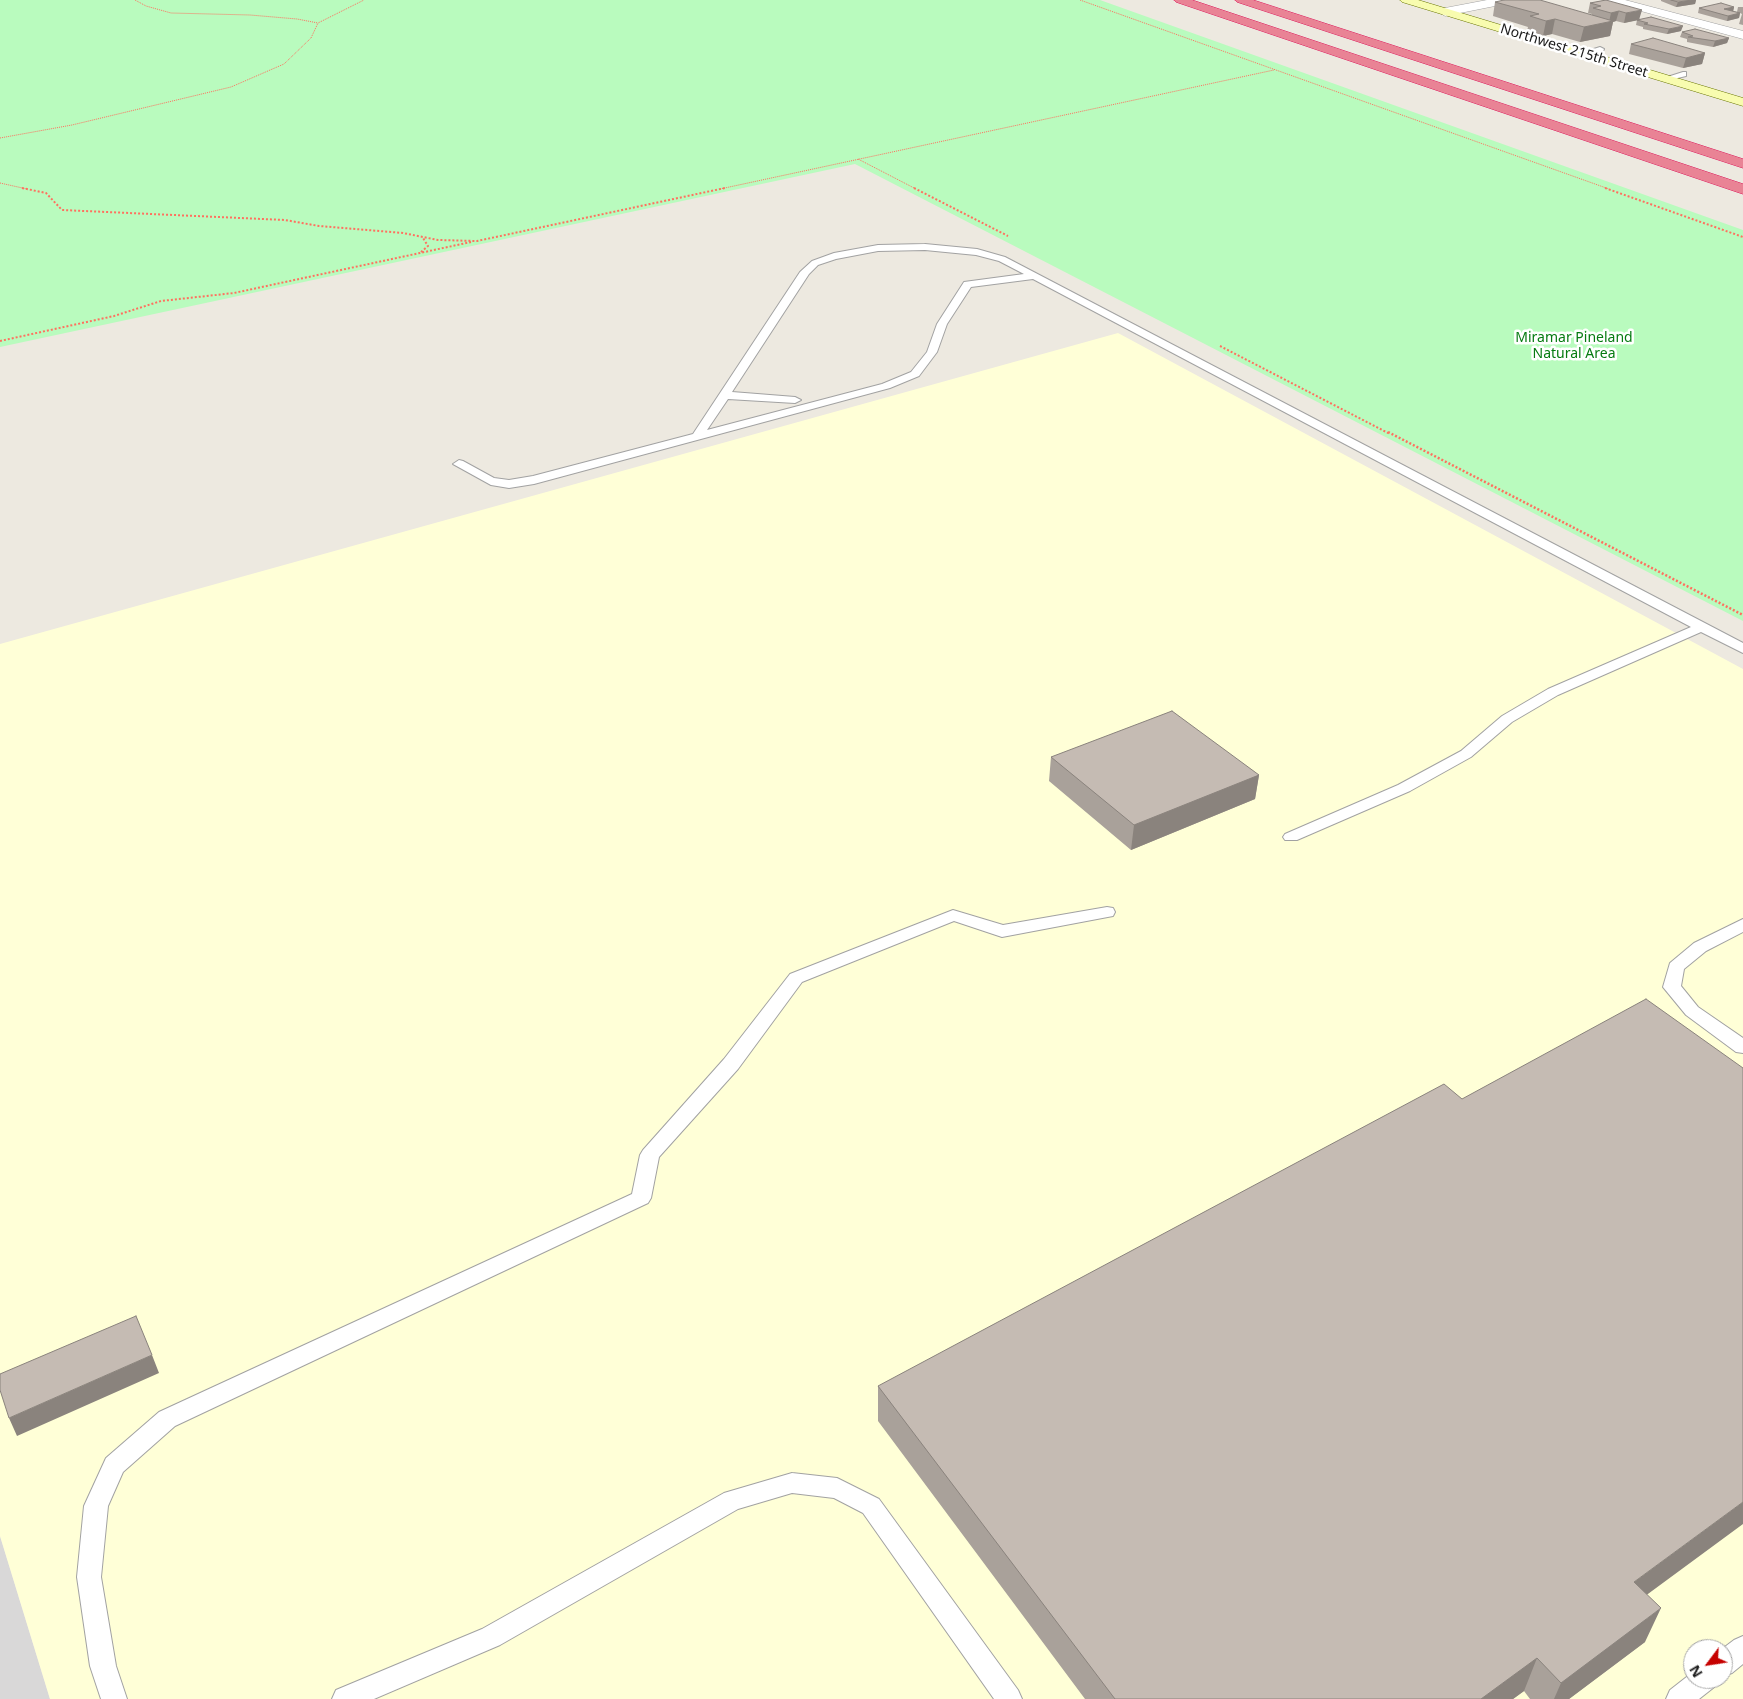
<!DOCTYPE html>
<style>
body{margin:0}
#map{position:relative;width:1743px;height:1699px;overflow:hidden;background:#ede9e0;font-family:"Noto Sans",sans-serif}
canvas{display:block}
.north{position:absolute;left:1683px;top:1639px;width:50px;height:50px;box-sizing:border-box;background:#fff;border:1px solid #a4a4a4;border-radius:50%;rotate:239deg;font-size:14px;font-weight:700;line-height:20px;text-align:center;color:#1b1b1b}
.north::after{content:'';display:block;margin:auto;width:18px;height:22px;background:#c60100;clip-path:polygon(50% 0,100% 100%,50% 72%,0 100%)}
</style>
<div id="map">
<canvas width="1743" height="1699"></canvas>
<div class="north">N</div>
</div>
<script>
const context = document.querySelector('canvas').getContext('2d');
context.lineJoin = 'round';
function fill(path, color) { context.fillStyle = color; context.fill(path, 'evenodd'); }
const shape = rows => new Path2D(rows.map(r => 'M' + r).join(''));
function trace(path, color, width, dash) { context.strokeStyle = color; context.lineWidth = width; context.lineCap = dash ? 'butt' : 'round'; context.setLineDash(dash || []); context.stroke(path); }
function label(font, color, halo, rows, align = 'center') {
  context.font = font + ' "Noto Sans",sans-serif'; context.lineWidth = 5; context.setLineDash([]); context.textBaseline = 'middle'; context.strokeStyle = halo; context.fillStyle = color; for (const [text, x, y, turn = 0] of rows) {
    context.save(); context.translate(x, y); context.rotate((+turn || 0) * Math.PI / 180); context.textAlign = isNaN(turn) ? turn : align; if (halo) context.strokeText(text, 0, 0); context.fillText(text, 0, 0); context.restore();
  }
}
const residential = shape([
 [0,1536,50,1699,0,1699]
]);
const education = shape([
 [1118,333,1743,669,1743,1699,50,1699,0,1536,0,644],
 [1693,1649,1723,1649,1723,1679,1693,1679]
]);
const park = shape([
 [0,0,1100,0,1743,230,1743,621,855,164,0,347]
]);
const pathFar2 = shape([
 [135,0,146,6,171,13,250,15,297,19,318,23],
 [1080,0,1609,189],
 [0,138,72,125,231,87,284,64,311,38,318,23,364,0],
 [858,159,916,189],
 [0,183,27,189],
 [720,189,1274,70]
]);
const pathFar1 = shape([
 [22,188,46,193,62,210,285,220,319,226,403,233,438,240,477,241,725,188],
 [914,188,1008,236],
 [1605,188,1743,237],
 [421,252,428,246,423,238],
 [0,341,114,316,161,301,234,293,471,242],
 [1220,346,1390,434]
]);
const path = shape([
 [1388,432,1743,615]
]);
const lane = shape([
 [1600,47,1604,49,1603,51,1582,56,1578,54,1600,47],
 [1683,72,1686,72,1686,76,1665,81,1661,79,1683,72],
 [925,244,977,249,1005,257,1743,643,1743,653,1701,632,1558,695,1512,722,1471,757,1410,791,1297,840,1285,840,1283,837,1285,834,1398,785,1461,751,1502,716,1548,689,1691,627,1033,279,971,287,947,324,937,352,919,376,890,388,534,484,509,488,491,485,453,464,459,460,463,461,494,478,509,480,533,476,693,434,800,272,812,261,834,253,878,245,925,244],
 [925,250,976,255,999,261,1024,274,964,282,937,324,927,352,911,372,882,384,707,430,728,399,795,403,801,400,795,397,732,392,809,274,818,265,836,259,878,251,925,250],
 [1107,907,1113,908,1115,912,1113,916,1002,937,954,921,802,982,738,1069,659,1157,651,1198,648,1203,175,1426,123,1472,108,1506,101,1577,116,1666,127,1699,101,1699,90,1666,77,1577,84,1506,106,1458,159,1412,632,1194,640,1155,643,1150,724,1059,790,974,953,910,1003,925,1107,907],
 [1743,919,1743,932,1706,951,1684,969,1681,986,1698,1007,1743,1038,1743,1053,1736,1052,1686,1015,1663,987,1670,963,1694,943,1743,919],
 [792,1473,837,1478,879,1499,1018,1690,1022,1699,994,1699,863,1513,834,1498,792,1493,738,1509,500,1645,374,1699,332,1699,336,1690,482,1629,724,1493,792,1473],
 [1743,1636,1743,1664,1732,1673,1723,1676,1722,1649,1734,1640,1743,1636],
 [1693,1672,1693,1679,1717,1679,1713,1688,1699,1699,1666,1699,1670,1690,1693,1672]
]);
const street = shape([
 [1487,0,1511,0,1505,4,1445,16,1439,12,1445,8,1487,0],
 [1606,0,1625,0,1743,31,1743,39,1608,2,1606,0]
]);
const secondary = shape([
 [1400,0,1418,0,1743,98,1743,106,1402,2,1400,0]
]);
const highway = shape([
 [1174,0,1192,0,1743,184,1743,194,1176,2,1174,0],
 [1235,0,1253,0,1743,159,1743,168,1237,2,1235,0]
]);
const wall = shape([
 [1606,0,1640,19,1681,31,1667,34,1643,29,1643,27,1636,25,1637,20,1624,23,1616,21,1613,22,1610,36,1580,42,1552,34,1543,36,1527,31,1528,27,1493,16,1495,2,1592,15,1592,14,1588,13,1590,3],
 [1661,0,1696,0,1695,4,1676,7,1661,1],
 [1734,7,1733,11,1737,12,1738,7,1743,7,1743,25,1739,24,1742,14,1740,13,1739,18,1727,21,1698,13,1699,8],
 [1682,32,1729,38,1727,43,1713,47,1687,42,1687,39,1680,37],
 [1631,44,1705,53,1702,64,1683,68,1629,54],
 [1051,757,1259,775,1255,799,1131,850,1049,781],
 [878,1386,1647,1595,1645,1642,1569,1699,1530,1699,1524,1691,1513,1699,1085,1699,878,1421]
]);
const shadedWall = shape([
 [1692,0,1696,0,1695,4,1676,7,1678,2],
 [1734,7,1733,12,1724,9],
 [1642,10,1639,20,1624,23,1626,13],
 [1619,11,1616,21,1613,22,1610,36,1580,42,1584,27,1609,22,1611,13],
 [1740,13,1739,18,1727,21,1728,16],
 [1555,19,1552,34,1543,36,1546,21],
 [1683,26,1681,31,1667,34,1669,29],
 [1729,38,1727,43,1713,47,1715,41],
 [1705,53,1702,64,1683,68,1686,58],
 [1259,775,1255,799,1131,850,1134,825],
 [152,1355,159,1373,17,1436,9,1418],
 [1743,1502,1743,1524,1618,1616,1634,1582],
 [1661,1608,1645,1642,1569,1699,1554,1699,1561,1683],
 [1537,1658,1524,1691,1513,1699,1481,1699]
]);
const building = shape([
 [1504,0,1540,0,1613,21,1584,27,1555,19,1546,21,1530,16,1539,14,1495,2,1504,0],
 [1606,0,1642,10,1626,13,1619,11,1611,13,1593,8,1601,6,1590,3,1606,0],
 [1671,0,1692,0,1678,2,1671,0],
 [1721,3,1734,7,1724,9,1740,13,1728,16,1699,8,1721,3],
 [1651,17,1683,26,1669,29,1644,24,1648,23,1637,20,1651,17],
 [1695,29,1729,38,1715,41,1688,37,1693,36,1682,32,1695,29],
 [1653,38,1705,53,1686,58,1631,44,1653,38],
 [1172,711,1259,775,1134,825,1051,757,1172,711],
 [1646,999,1743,1068,1743,1502,1634,1582,1661,1608,1561,1683,1537,1658,1481,1699,1115,1699,878,1386,1444,1084,1462,1099,1646,999],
 [136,1316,152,1355,9,1418,0,1390,0,1374,136,1316]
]);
const farStreetnames = [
 ["Northwest 215th Street",1574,51,17]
];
const farParknames = [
 ["Miramar Pineland",1574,338],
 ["Natural Area",1574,354]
];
fill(residential, '#d9d8d8');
fill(education, '#ffffd7');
fill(park, '#b9fbbe');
trace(lane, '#a2a2a2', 2);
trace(street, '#a2a2a2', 1);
trace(secondary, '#677400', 1);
trace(highway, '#dc1c5d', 1);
trace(pathFar2, '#ff705f', 1, [1, 1]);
trace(pathFar1, '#ff705f', 2, [2, 2]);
trace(path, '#ff705f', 2.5, [2, 2]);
fill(lane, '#fff');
fill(street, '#fff');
fill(secondary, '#f8fcaf');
fill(highway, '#e98395');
fill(wall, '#a9a19a');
fill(shadedWall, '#8a837d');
fill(building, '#c5bbb3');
trace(building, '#8a837d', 1);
label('14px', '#1b1b1b', '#fff', farStreetnames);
label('14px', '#067b11', '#fff', farParknames);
</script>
